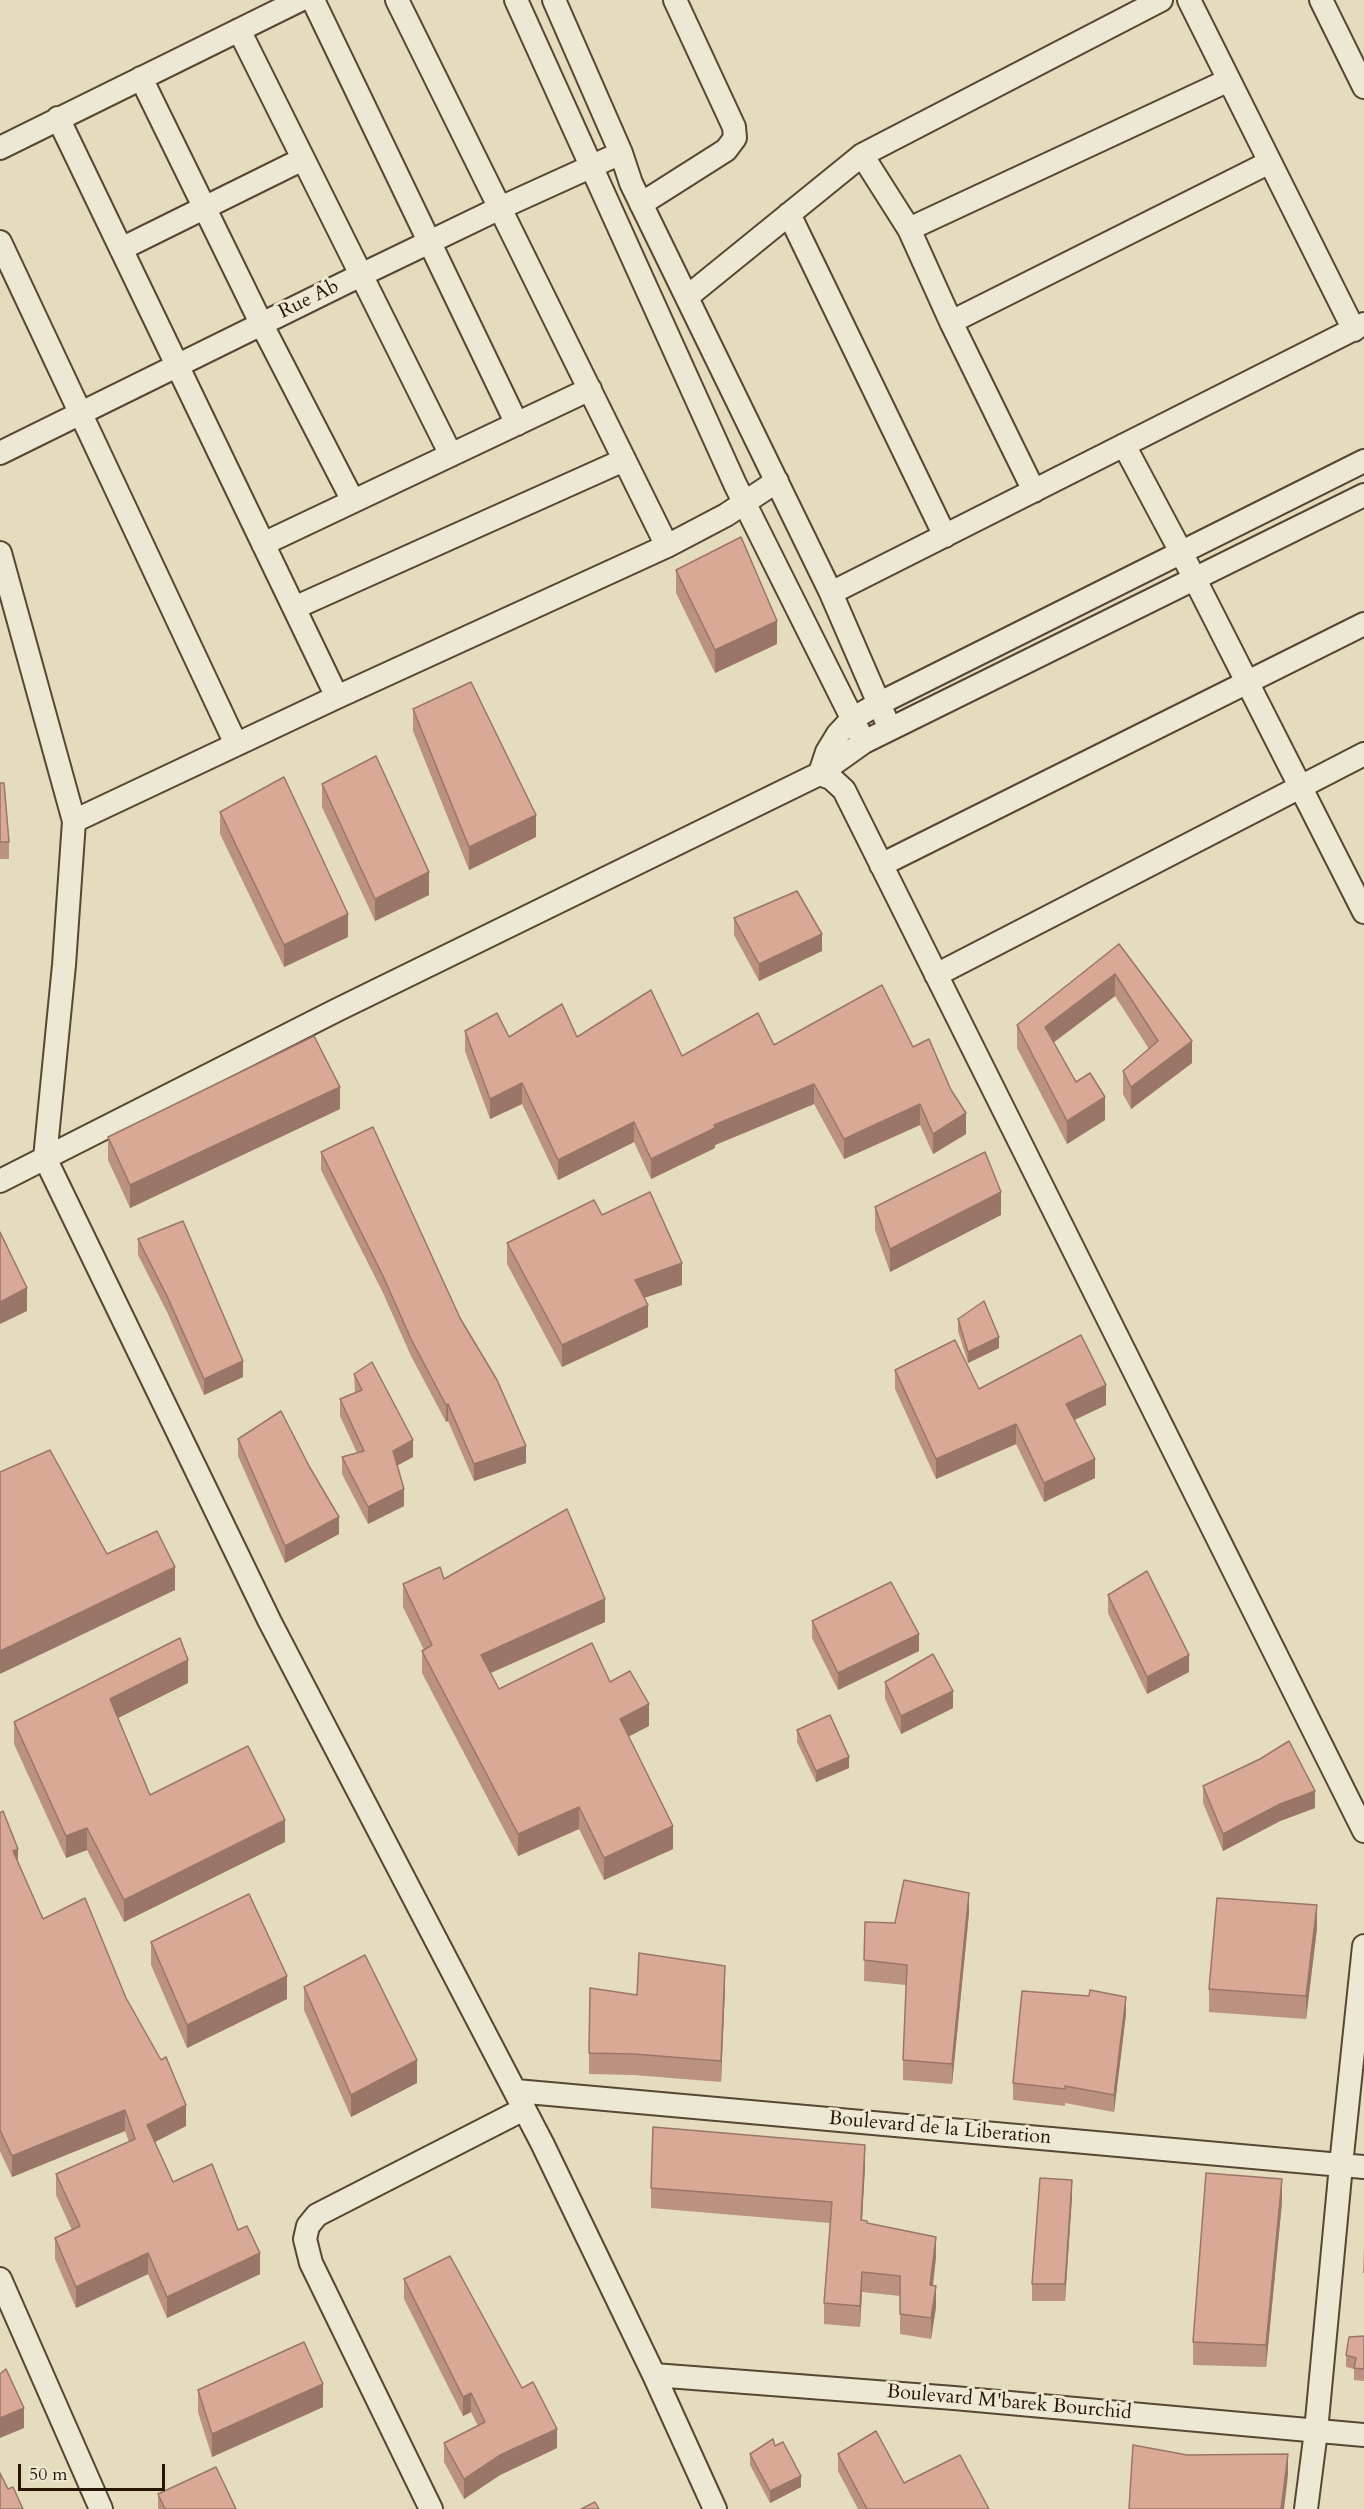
<!DOCTYPE html>
<style>
body{margin:0}
#map{position:relative;width:1364px;height:2509px;overflow:hidden;background:#e4dcbc;font-family:Cardo,serif}
canvas{display:block}
.scale{position:absolute;left:18px;top:2464px;width:147px;height:27px;box-sizing:border-box;border:3px solid #281405;border-top:0;padding-left:8px;font-size:18px;line-height:21px;white-space:nowrap;color:#281405;-webkit-text-stroke:4px #ede8d3;paint-order:stroke}
</style>
<div id="map">
<canvas width="1364" height="2509"></canvas>
<div class="scale">50 m</div>
</div>
<script>
const context = document.querySelector('canvas').getContext('2d');
context.lineJoin = 'round';
const shape = rows => new Path2D(rows.map(r => 'M' + r).join(''));
function trace(path, color, width, dash) { context.strokeStyle = color; context.lineWidth = width; context.lineCap = dash ? 'butt' : 'round'; context.setLineDash(dash || []); context.stroke(path); }
function fill(path, color) { context.fillStyle = color; context.fill(path, 'evenodd'); }
function label(font, color, halo, rows, align = 'center') {
  context.font = font + ' Cardo,serif'; context.lineWidth = 6; context.setLineDash([]); context.textBaseline = 'middle'; context.strokeStyle = halo; context.fillStyle = color; for (const [text, x, y, turn = 0] of rows) {
    context.save(); context.translate(x, y); context.rotate((+turn || 0) * Math.PI / 180); context.textAlign = isNaN(turn) ? turn : align; if (halo) context.strokeText(text, 0, 0); context.fillText(text, 0, 0); context.restore();
  }
}
const minor = shape([
 [313,0,517,424],
 [397,0,667,546],
 [516,0,735,484,864,742],
 [554,0,621,153,631,183,831,593,890,729],
 [1189,0,1354,330],
 [1321,0,1364,87],
 [239,30,451,455],
 [141,78,261,323,353,501],
 [58,118,337,697],
 [0,148,300,0],
 [862,155,909,229,951,322,1034,491],
 [641,204,726,150,735,138,734,127,675,0],
 [789,214,945,536],
 [909,229,1229,80],
 [0,242,236,744],
 [121,249,303,159],
 [687,297,862,155,1161,0],
 [951,322,1270,162],
 [1124,445,1181,552,1364,912],
 [0,453,361,275,500,208,621,153],
 [263,544,590,389],
 [0,553,74,821,64,965,45,1158,270,1622,542,2143,654,2375,715,2509],
 [831,593,1364,324],
 [294,608,624,460],
 [820,773,827,752,838,734,852,719,878,704,1364,461],
 [819,774,831,778,844,790,1364,1831],
 [74,821,337,697,667,546,726,515,777,481],
 [881,865,1364,624],
 [936,975,1364,754],
 [0,1181,337,1010,819,774,864,742,1364,495],
 [516,2091,1364,2167],
 [0,2279,101,2509],
 [654,2375,954,2398,1364,2435],
 [431,2509,311,2263,305,2239,308,2226,317,2215,524,2109],
 [1306,2509,1316,2431,1341,2165,1364,1946]
]);
const wall = shape([
 [676,570,777,644,715,673,676,593],
 [413,709,536,837,469,870,413,731],
 [0,783,9,842,9,859,0,859],
 [322,784,429,895,375,921,322,807],
 [220,812,348,937,284,967,220,834],
 [734,918,822,951,759,981,734,935],
 [1119,944,1192,1063,1131,1109,1123,1094,1123,1071,1149,1049,1115,996,1054,1042,1076,1082,1105,1120,1067,1144,1017,1048,1017,1025],
 [465,1031,509,1037,577,1037,682,1056,774,1045,913,1047,966,1134,933,1154,920,1125,844,1159,814,1104,715,1145,715,1148,651,1179,634,1142,558,1180,522,1104,490,1119,465,1051],
 [340,1109,130,1208,108,1160,108,1137],
 [321,1152,526,1463,474,1481,448,1421,446,1422,411,1356,383,1293,321,1170],
 [875,1207,1001,1215,890,1272,875,1230],
 [602,1215,682,1285,644,1298,648,1327,562,1367,507,1264,507,1243],
 [138,1239,243,1377,204,1395,167,1312,138,1255],
 [958,1319,999,1348,968,1363,958,1331],
 [895,1370,979,1389,1106,1405,1074,1420,1095,1478,1044,1502,1016,1444,936,1479,895,1389],
 [354,1374,413,1457,397,1465,404,1506,368,1524,342,1474,342,1457,357,1453,340,1416,340,1399,355,1393],
 [238,1439,339,1534,285,1563,238,1456],
 [444,1579,605,1622,491,1673,499,1689,610,1682,649,1726,629,1736,673,1849,604,1880,579,1829,518,1856,422,1673,422,1651,424,1650,403,1607,403,1584],
 [1108,1595,1189,1672,1147,1694,1108,1613],
 [812,1621,919,1651,838,1690,812,1638],
 [885,1682,953,1708,901,1734,885,1699],
 [188,1683,118,1718,150,1795,285,1842,124,1922,87,1850,66,1858,14,1744,14,1722],
 [797,1730,849,1768,816,1782,797,1742],
 [1203,1786,1315,1808,1280,1821,1223,1851,1203,1803],
 [0,1813,18,1864,43,1919,126,1998,186,2126,155,2142,173,2182,238,2230,260,2274,167,2318,148,2274,76,2308,55,2259,55,2238,72,2230,56,2195,56,2174,129,2142,125,2131,12,2177,0,2151],
 [969,1913,952,2084,903,2080,903,2060,906,1985,864,1981,865,1922,895,1923],
 [1317,1928,1306,2019,1209,2012,1209,1989],
 [151,1942,287,1999,187,2048,151,1965],
 [304,1987,417,2083,351,2117,304,2010],
 [725,1988,721,2082,634,2075,589,2074,589,2053,637,1995],
 [1126,2014,1114,2112,1065,2103,1065,2106,1013,2100,1013,2083],
 [865,2166,862,2220,936,2257,933,2286,936,2307,931,2339,900,2334,900,2296,862,2292,860,2327,824,2324,824,2303,830,2223,651,2208,651,2188],
 [1072,2197,1065,2301,1032,2301,1032,2284],
 [1282,2202,1266,2367,1193,2365,1193,2342],
 [1364,2244,1364,2273,1363,2273],
 [404,2279,522,2388,557,2448,500,2475,464,2499,444,2462,444,2443,478,2426,471,2412,463,2416,404,2299],
 [1364,2336,1364,2381,1354,2380,1354,2369,1346,2367,1346,2355],
 [198,2390,323,2407,212,2457,198,2412],
 [775,2446,801,2487,770,2503,750,2465,750,2454],
 [838,2454,904,2483,989,2509,858,2509,838,2471],
 [158,2494,236,2509,158,2509]
]);
const shadedWall = shape([
 [777,621,777,644,715,673,715,650],
 [536,815,536,837,469,870,469,847],
 [429,872,429,895,375,921,375,899],
 [348,914,348,937,284,967,284,945],
 [822,934,822,951,759,981,759,964],
 [1115,974,1115,996,1045,1049,1045,1027],
 [1192,1041,1192,1063,1131,1109,1131,1087],
 [522,1083,522,1104,490,1119,490,1099],
 [814,1084,814,1104,715,1145,715,1148,651,1179,651,1159,714,1125],
 [340,1087,340,1109,130,1208,130,1185],
 [1105,1097,1105,1120,1067,1144,1067,1121],
 [920,1104,920,1125,844,1159,844,1139],
 [966,1113,966,1134,933,1154,933,1134],
 [634,1122,634,1142,558,1180,558,1160],
 [1001,1192,1001,1215,890,1272,890,1249],
 [682,1263,682,1285,635,1301,635,1280],
 [27,1288,27,1311,0,1324,0,1302],
 [648,1305,648,1327,562,1367,562,1345],
 [999,1337,999,1348,968,1363,968,1352],
 [243,1361,243,1377,204,1395,204,1379],
 [1106,1385,1106,1405,1066,1424,1066,1404],
 [448,1404,448,1421,446,1422,446,1405],
 [1016,1424,1016,1444,936,1479,936,1459],
 [413,1440,413,1457,393,1468,393,1451],
 [526,1446,526,1463,474,1481,474,1464],
 [1095,1459,1095,1478,1044,1502,1044,1483],
 [404,1489,404,1506,368,1524,368,1507],
 [339,1517,339,1534,285,1563,285,1546],
 [175,1567,175,1590,0,1674,0,1651],
 [605,1599,605,1622,481,1677,481,1655],
 [919,1634,919,1651,838,1690,838,1673],
 [1189,1655,1189,1672,1147,1694,1147,1677],
 [188,1660,188,1683,110,1722,110,1699],
 [953,1691,953,1708,901,1734,901,1716],
 [649,1704,649,1726,620,1741,620,1719],
 [849,1757,849,1768,816,1782,816,1771],
 [1315,1791,1315,1808,1280,1821,1223,1851,1223,1834,1280,1804],
 [579,1807,579,1829,518,1856,518,1834],
 [285,1820,285,1842,124,1922,124,1900],
 [673,1826,673,1849,604,1880,604,1858],
 [87,1828,87,1850,66,1858,66,1836],
 [18,1849,18,1870,13,1851],
 [969,1893,969,1913,952,2084,952,2064],
 [1317,1905,1317,1928,1306,2019,1306,1996],
 [725,1966,725,1988,721,2082,721,2061],
 [287,1976,287,1999,187,2048,187,2025],
 [1126,1997,1126,2014,1114,2112,1114,2095],
 [417,2060,417,2083,351,2117,351,2095],
 [186,2105,186,2126,147,2146,147,2125],
 [125,2110,125,2131,12,2177,12,2156],
 [865,2145,865,2166,861,2240,861,2220],
 [1282,2179,1282,2202,1266,2367,1266,2345],
 [1072,2180,1072,2197,1065,2301,1065,2284],
 [936,2237,936,2257,930,2306,930,2285],
 [148,2253,148,2274,76,2308,76,2287],
 [260,2253,260,2274,167,2318,167,2297],
 [862,2272,862,2292,860,2327,860,2306],
 [936,2286,936,2307,931,2339,931,2318],
 [323,2384,323,2407,212,2457,212,2434],
 [471,2393,471,2412,463,2416,463,2397],
 [24,2408,24,2428,0,2438,0,2418],
 [557,2429,557,2448,500,2475,464,2499,464,2479,500,2455],
 [1288,2454,1288,2475,1284,2509,1281,2509],
 [801,2476,801,2487,770,2503,770,2491]
]);
const building = shape([
 [741,537,777,621,715,650,676,570,741,537],
 [471,682,536,815,469,847,413,709,471,682],
 [376,756,429,872,375,899,322,784,376,756],
 [284,777,348,914,284,945,220,812,284,777],
 [0,783,4,783,9,842,0,842,0,783],
 [797,891,822,934,759,964,734,918,797,891],
 [1119,944,1192,1041,1131,1087,1123,1071,1158,1041,1115,974,1045,1027,1076,1082,1090,1073,1105,1097,1067,1121,1017,1025,1119,944],
 [882,985,913,1047,929,1039,951,1090,966,1113,933,1134,920,1104,844,1139,814,1084,714,1125,715,1128,651,1159,634,1122,558,1160,522,1083,490,1099,465,1031,497,1013,509,1037,562,1004,577,1037,651,990,682,1056,758,1013,774,1045,882,985],
 [314,1036,340,1087,130,1185,108,1137,314,1036],
 [373,1127,460,1318,497,1380,526,1446,474,1464,448,1404,446,1405,411,1339,383,1276,321,1152,373,1127],
 [985,1152,1001,1192,890,1249,875,1207,985,1152],
 [650,1192,682,1263,635,1280,648,1305,562,1345,507,1243,594,1200,602,1215,650,1192],
 [183,1221,243,1361,204,1379,167,1296,138,1239,183,1221],
 [0,1232,27,1288,0,1302,0,1232],
 [984,1301,999,1337,968,1352,958,1319,984,1301],
 [1081,1335,1106,1385,1066,1404,1095,1459,1044,1483,1016,1424,936,1459,895,1370,955,1340,979,1389,1081,1335],
 [372,1362,413,1440,393,1451,404,1489,368,1507,342,1457,364,1451,340,1399,362,1390,354,1374,372,1362],
 [281,1411,309,1466,339,1517,285,1546,238,1439,281,1411],
 [50,1450,107,1554,157,1531,175,1567,0,1651,0,1472,50,1450],
 [567,1509,605,1599,481,1655,499,1689,592,1643,610,1682,630,1671,649,1704,620,1719,673,1826,604,1858,579,1807,518,1834,422,1651,432,1645,403,1584,440,1567,444,1579,567,1509],
 [1147,1571,1189,1655,1147,1677,1108,1595,1147,1571],
 [891,1582,919,1634,838,1673,812,1621,891,1582],
 [180,1638,188,1660,110,1699,150,1795,248,1746,285,1820,124,1900,87,1828,66,1836,14,1722,180,1638],
 [933,1654,953,1691,901,1716,885,1682,933,1654],
 [830,1715,849,1757,816,1771,797,1730,830,1715],
 [1289,1741,1315,1791,1280,1804,1223,1834,1203,1786,1260,1759,1289,1741],
 [3,1811,18,1849,13,1851,43,1919,85,1898,126,1998,161,2060,166,2057,186,2105,147,2125,173,2182,212,2164,238,2230,247,2226,260,2253,167,2297,148,2253,76,2287,55,2238,80,2226,56,2174,135,2139,125,2110,12,2156,0,2130,0,1813,3,1811],
 [904,1880,969,1893,952,2064,903,2060,907,1965,864,1960,865,1922,895,1923,904,1880],
 [249,1894,287,1976,187,2025,151,1942,249,1894],
 [1217,1898,1317,1905,1306,1996,1209,1989,1217,1898],
 [639,1953,725,1966,721,2061,634,2054,589,2053,590,1988,637,1995,639,1953],
 [365,1955,417,2060,351,2095,304,1987,365,1955],
 [1090,1990,1126,1997,1114,2095,1065,2086,1065,2089,1013,2083,1022,1991,1089,1996,1090,1990],
 [653,2127,865,2145,861,2220,867,2221,867,2223,936,2237,930,2285,936,2286,931,2318,900,2314,900,2276,862,2272,860,2306,824,2303,832,2202,651,2188,653,2127],
 [1206,2173,1282,2179,1266,2345,1193,2342,1206,2173],
 [1040,2178,1072,2180,1065,2284,1032,2284,1040,2178],
 [450,2256,522,2388,533,2382,557,2429,500,2455,464,2479,444,2443,485,2422,471,2393,463,2397,404,2279,450,2256],
 [1364,2336,1364,2369,1354,2368,1356,2358,1346,2355,1349,2337,1364,2336],
 [304,2342,323,2384,212,2434,198,2390,304,2342],
 [6,2369,24,2408,0,2418,0,2374,6,2369],
 [876,2431,904,2483,960,2455,989,2509,867,2509,838,2454,876,2431],
 [773,2439,775,2446,783,2442,801,2476,770,2491,750,2454,773,2439],
 [1133,2445,1187,2455,1288,2454,1281,2509,1129,2509,1133,2445],
 [216,2467,236,2509,165,2509,158,2494,216,2467],
 [0,2473,8,2489,13,2487,23,2509,0,2509,0,2473],
 [595,2502,599,2509,581,2509,595,2502]
]);
const streetNames = [
 ["Rue Ab",309,300,-26],
 ["Boulevard de la Liberation",940,2129,5],
 ["Boulevard M'barek Bourchid",1009,2403,5]
];
trace(minor, '#574633', 26);
trace(minor, '#ede8d3', 22);
fill(wall, '#bb9180');
fill(shadedWall, '#997668');
fill(building, '#daa995');
trace(building, '#997668', 1.5);
label('20px', '#281405', '#ede8d3', streetNames);
</script>
